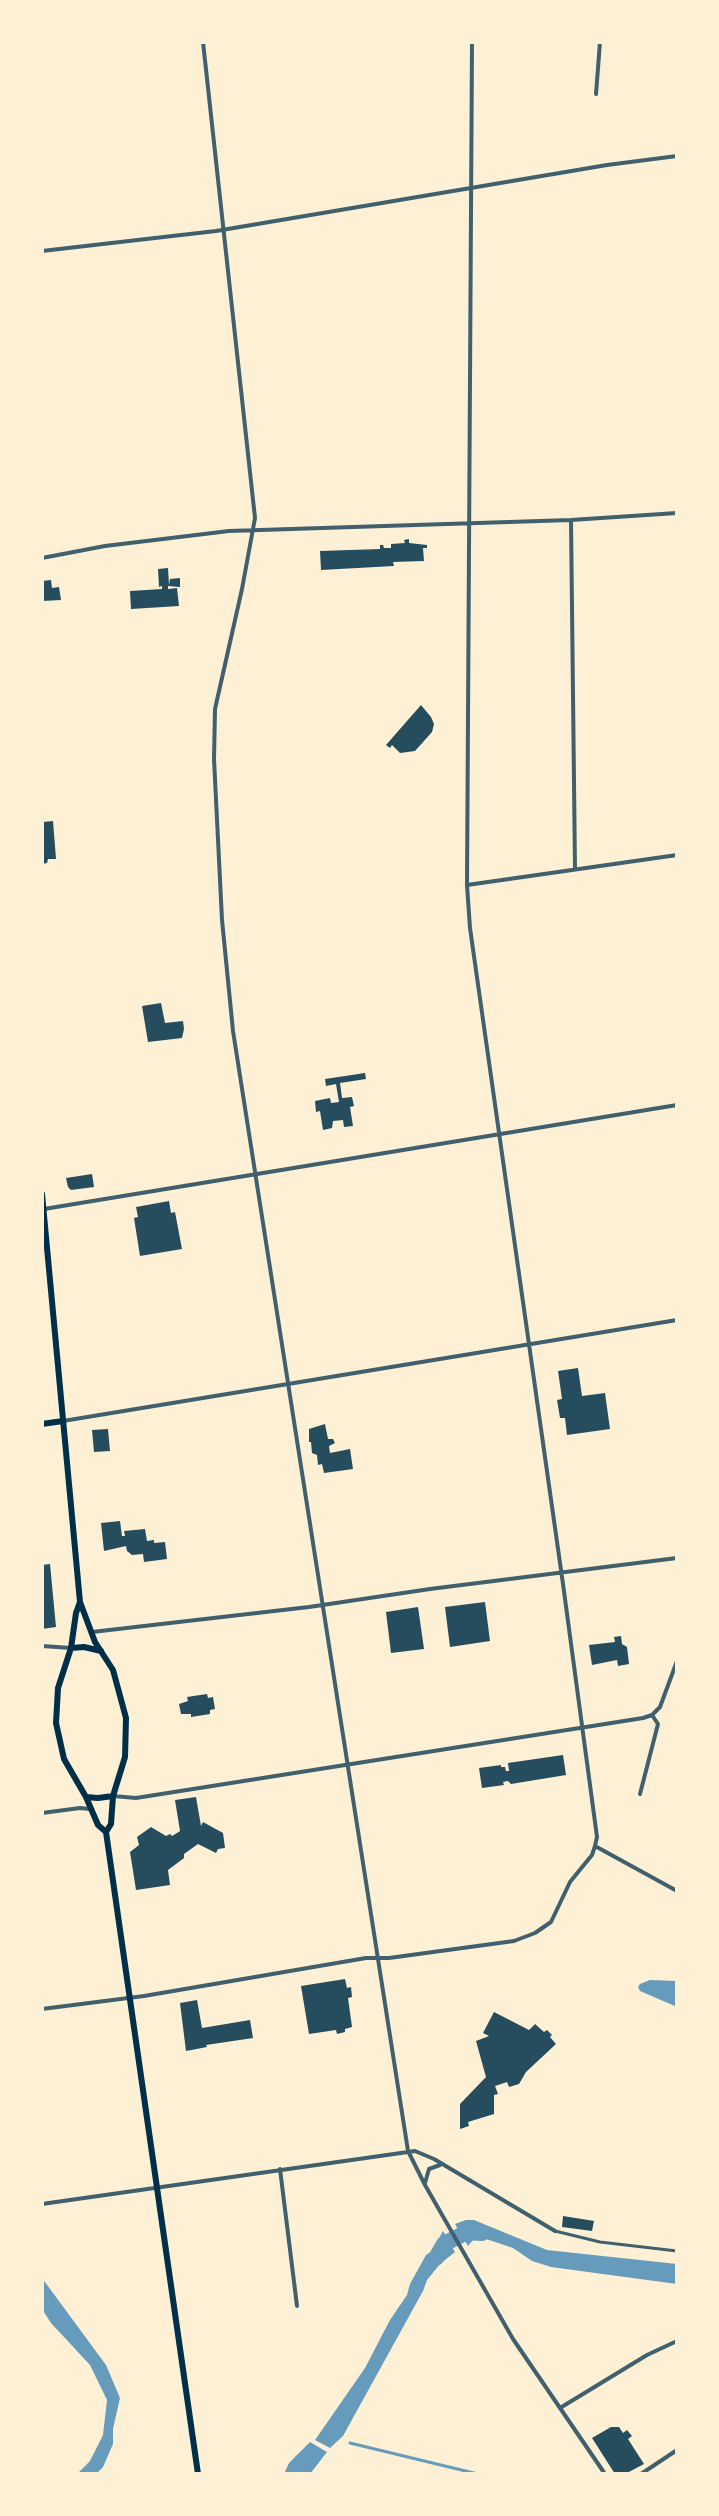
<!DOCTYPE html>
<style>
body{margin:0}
#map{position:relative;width:719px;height:2516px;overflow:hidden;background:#fdf0d5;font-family:"PT Sans Narrow",sans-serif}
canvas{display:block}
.frame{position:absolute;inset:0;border:44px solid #fdf0d5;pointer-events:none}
</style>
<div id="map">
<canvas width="719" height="2516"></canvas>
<div class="frame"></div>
</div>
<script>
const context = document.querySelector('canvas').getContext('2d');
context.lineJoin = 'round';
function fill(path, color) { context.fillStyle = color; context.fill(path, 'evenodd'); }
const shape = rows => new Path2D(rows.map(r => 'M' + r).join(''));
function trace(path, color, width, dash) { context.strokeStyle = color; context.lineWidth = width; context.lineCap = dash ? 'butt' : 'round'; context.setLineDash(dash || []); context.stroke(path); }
const water = shape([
 [650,1980,677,1981,677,2007,640,1991,638,1987,640,1984],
 [466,2220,474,2220,547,2250,677,2264,677,2284,551,2267,532,2261,513,2248,480,2237,474,2239,468,2246,455,2224],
 [443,2231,455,2252,440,2264,427,2280,423,2291,343,2436,330,2448,315,2440,365,2368,390,2320,407,2295,410,2284,426,2255,432,2251],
 [42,2278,106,2365,120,2398,113,2429,113,2444,103,2467,96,2474,77,2474,90,2461,103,2435,107,2400,90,2365,51,2323,42,2309],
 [310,2442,327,2452,310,2474,284,2474,289,2463]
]);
const stream = shape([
 [350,2443,478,2474]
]);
const river = shape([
 [436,2258,444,2244,467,2232,482,2233]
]);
const building = shape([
 [409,539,409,543,427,545,427,548,423,548,424,561,393,562,394,566,321,570,320,551,380,549,380,545,383,545,384,548,391,548,391,544,405,543,404,540],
 [168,568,169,585,170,579,180,578,180,587,168,586,168,589,177,588,179,606,131,609,130,591,162,589,162,586,159,587,158,569],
 [51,580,52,588,59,587,61,600,42,601,42,581],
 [421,705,431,717,434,724,432,732,415,751,400,753,392,745,390,748,386,745],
 [53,821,56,859,48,859,47,863,42,864,42,822],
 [161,1003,165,1023,183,1021,184,1029,182,1038,148,1042,142,1006],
 [365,1073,366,1079,340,1083,342,1098,352,1097,354,1106,350,1107,353,1126,344,1127,343,1120,333,1121,332,1128,323,1130,320,1111,316,1112,315,1101,330,1098,331,1103,339,1102,336,1084,326,1086,325,1079],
 [92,1174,94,1187,71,1190,68,1187,66,1178],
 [169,1201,171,1213,175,1212,182,1249,140,1256,134,1218,138,1217,136,1207],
 [578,1368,582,1396,605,1393,610,1429,567,1435,565,1418,560,1418,557,1400,562,1399,558,1371],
 [325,1424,328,1439,333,1439,335,1443,329,1446,330,1453,350,1449,353,1469,324,1473,322,1464,318,1465,317,1455,312,1453,311,1442,309,1442,309,1429],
 [108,1429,110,1451,94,1452,92,1430],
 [120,1521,122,1536,125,1536,124,1531,145,1529,147,1541,154,1540,154,1543,165,1542,167,1559,144,1562,143,1554,132,1555,127,1551,126,1546,104,1551,101,1523],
 [50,1564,56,1627,42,1629,42,1565],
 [485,1602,490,1641,450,1647,445,1607],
 [418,1607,424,1649,391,1653,386,1612],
 [621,1636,622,1644,627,1647,629,1664,618,1666,617,1660,592,1665,589,1645,615,1642,614,1637],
 [207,1694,208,1698,213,1697,215,1709,210,1710,210,1714,191,1717,191,1714,181,1714,179,1704,188,1701,187,1697],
 [563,1755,566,1775,511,1784,508,1781,503,1782,504,1785,482,1788,479,1768,501,1765,501,1767,505,1767,506,1771,509,1771,508,1763],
 [196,1797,201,1826,203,1822,223,1833,225,1848,218,1849,216,1853,198,1844,184,1854,184,1858,168,1870,170,1885,136,1890,130,1852,139,1845,137,1837,151,1827,166,1836,170,1834,172,1836,177,1833,180,1831,175,1800],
 [345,1979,347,1988,351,1987,352,1997,348,1998,352,2027,345,2029,345,2032,337,2034,336,2030,309,2034,301,1986],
 [197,2000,202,2028,250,2020,253,2038,206,2045,207,2047,186,2051,180,2003],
 [494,2012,529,2030,535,2024,544,2032,547,2030,552,2035,550,2037,556,2044,526,2072,519,2084,509,2087,507,2082,495,2086,498,2094,494,2095,494,2114,468,2122,469,2126,460,2129,460,2104,486,2077,476,2041,489,2036,483,2033],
 [563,2216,594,2221,592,2231,562,2227],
 [611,2427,619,2427,623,2433,627,2430,632,2436,628,2439,644,2464,625,2474,615,2474,592,2438]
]);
const pedestrian = shape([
 [555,2231,600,2242,677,2251]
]);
const minor = shape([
 [203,42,255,518,242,589,215,709,214,759,222,920,233,1031,406,2138,408,2151,425,2185,513,2339,605,2474],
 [596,94,600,42],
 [42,251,216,231,607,165,677,156],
 [571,520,575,869],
 [42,558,105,546,229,531,571,520,677,513],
 [467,885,677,855],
 [44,1209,677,1105],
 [63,1421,677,1320],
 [92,1632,309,1607,430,1589,677,1558],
 [42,1646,71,1648],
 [640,1794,658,1724,652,1715],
 [113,1796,136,1798,643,1718,652,1715,660,1707,677,1661],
 [42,1813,80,1808,90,1809],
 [595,1846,677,1891],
 [42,2009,144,1996,366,1958,389,1958,514,1941,535,1933,551,1922,570,1882,592,1855,595,1846,597,1837,563,1584,470,928,467,885,472,42],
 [280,2169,297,2306],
 [425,2183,429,2169,440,2165],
 [42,2204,415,2151,434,2159,555,2231],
 [560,2408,647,2355,677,2341],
 [641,2474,677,2450]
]);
const primary = shape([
 [42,1194,80,1602,95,1642,113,1670,126,1718,125,1757,113,1796,111,1824,106,1832,198,2474],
 [42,1424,63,1421],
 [80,1602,76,1613,71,1648,58,1688,56,1723,64,1759,86,1797,98,1825,106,1832],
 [71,1648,84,1647,101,1651],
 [86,1797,98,1798,113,1796]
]);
fill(water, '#669bbc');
trace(stream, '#669bbc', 3);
trace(river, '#669bbc', 16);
fill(building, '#264d5e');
trace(pedestrian, '#3f606c', 3);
trace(minor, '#3f606c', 4);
trace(primary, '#003049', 6);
</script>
